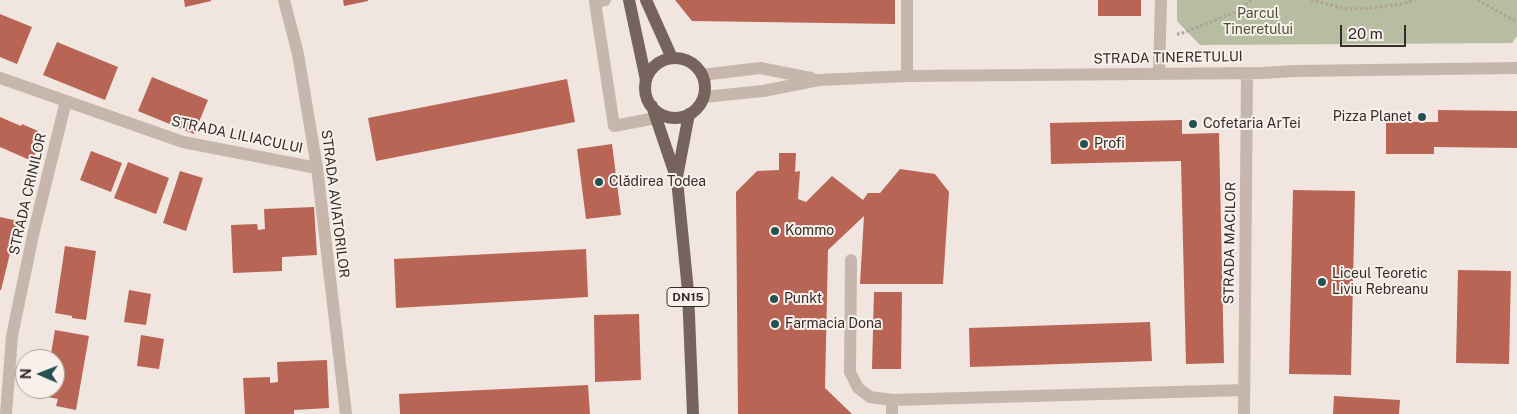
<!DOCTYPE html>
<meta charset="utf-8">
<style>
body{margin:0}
#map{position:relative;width:1517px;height:414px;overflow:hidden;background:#f0e6df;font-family:"Public Sans",sans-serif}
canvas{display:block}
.north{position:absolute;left:15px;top:349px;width:50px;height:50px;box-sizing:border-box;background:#f8f1eb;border:1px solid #aaa39e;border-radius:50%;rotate:271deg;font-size:14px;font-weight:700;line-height:20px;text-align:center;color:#362d2a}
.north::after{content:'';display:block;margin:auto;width:18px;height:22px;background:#245252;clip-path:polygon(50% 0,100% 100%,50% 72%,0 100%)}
.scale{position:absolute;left:1340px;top:25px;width:66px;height:22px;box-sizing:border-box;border:2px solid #362d2a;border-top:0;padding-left:6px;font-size:15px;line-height:18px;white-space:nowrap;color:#362d2a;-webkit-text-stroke:4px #f8f1eb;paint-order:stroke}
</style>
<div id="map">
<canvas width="1517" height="414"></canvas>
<div class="north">N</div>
<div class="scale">20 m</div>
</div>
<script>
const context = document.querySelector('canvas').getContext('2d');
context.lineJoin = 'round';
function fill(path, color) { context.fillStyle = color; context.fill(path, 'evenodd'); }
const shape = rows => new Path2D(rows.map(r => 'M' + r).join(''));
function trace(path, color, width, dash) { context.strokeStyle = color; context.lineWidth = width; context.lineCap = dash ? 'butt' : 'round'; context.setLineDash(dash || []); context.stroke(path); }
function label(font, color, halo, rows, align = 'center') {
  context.font = font + ' "Public Sans",sans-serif'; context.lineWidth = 4; context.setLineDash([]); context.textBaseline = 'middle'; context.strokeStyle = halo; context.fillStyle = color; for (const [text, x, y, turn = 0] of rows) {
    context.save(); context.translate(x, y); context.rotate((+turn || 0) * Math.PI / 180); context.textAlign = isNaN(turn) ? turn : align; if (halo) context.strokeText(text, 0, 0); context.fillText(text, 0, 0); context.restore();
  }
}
const green = shape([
 [1177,0,1517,0,1517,36,1512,43,1200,45,1177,21]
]);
const building = shape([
 [184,0,211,0,211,1,185,7],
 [343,0,368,0,368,1,344,6],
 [675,0,895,0,895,24,692,21],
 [1098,0,1141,0,1141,16,1098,16],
 [0,14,32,27,17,64,0,57],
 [57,42,118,67,105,100,43,75],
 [152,77,208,100,194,134,138,111],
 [567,79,575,122,376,161,368,118],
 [1438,110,1517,111,1517,148,1434,147,1434,154,1386,154,1386,122,1438,122],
 [0,117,21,126,22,124,38,131,32,145,38,147,32,161,0,147],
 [1182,120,1182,134,1219,133,1224,363,1186,364,1181,161,1051,164,1050,123],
 [612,144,621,215,586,219,577,149],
 [91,151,122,163,111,192,80,180],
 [779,153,796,153,795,172,800,171,798,199,806,202,832,176,863,200,868,193,880,193,900,169,935,174,949,192,943,284,860,284,864,216,828,250,825,388,852,414,738,414,736,192,757,171,779,170],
 [128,162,169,178,156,214,114,198],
 [180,171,203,178,186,231,163,223],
 [1293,190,1355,191,1351,375,1289,374],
 [314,207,317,255,282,257,282,271,233,273,231,225,257,224,258,230,265,229,264,209],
 [0,217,18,221,1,290,0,290],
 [65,246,96,251,86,320,72,318,72,316,55,313],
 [586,249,588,297,396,308,394,259],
 [1458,270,1511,271,1509,364,1456,363],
 [129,290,151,294,146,325,124,322],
 [874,292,902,292,901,369,872,369],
 [639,314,641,380,595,382,594,315],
 [1150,322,1152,361,970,367,969,328],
 [55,330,89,336,76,410,56,406,58,399,43,396,44,389,55,389,55,359,50,359],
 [141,335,164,339,159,369,137,366],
 [327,360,329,408,294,410,294,414,245,414,243,378,270,377,270,383,278,382,277,362],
 [588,385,590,414,400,414,399,394],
 [1334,396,1400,400,1399,414,1333,414]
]);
const path = shape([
 [1311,0,1346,9,1370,8,1401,4,1415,0],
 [1478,0,1517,22],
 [1177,34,1180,34,1238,11,1251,0]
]);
const minor = shape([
 [284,0,298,54,317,168,346,414],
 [605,0,595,2,614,126,656,118],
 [1159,73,1161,0],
 [702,75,760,68,811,78],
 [907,76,907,0],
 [0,78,183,142,317,168],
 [704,97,763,91,819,80,907,76,1262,73,1295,71,1517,68],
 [851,260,850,372,858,388,870,397,892,400,1244,390],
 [6,414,12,336,33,235,66,101],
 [892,414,892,400],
 [1244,414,1247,73]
]);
const major = shape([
 [629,0,646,80],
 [646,0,672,58],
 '645 88a30 30 0 1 1 60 0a30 30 0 1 1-60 0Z',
 [652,106,677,180,688,291,693,414],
 [677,177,689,114]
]);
const markers = [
 [1422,117,5,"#245252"],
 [1193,124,5,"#245252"],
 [1084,144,5,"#245252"],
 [599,182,5,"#245252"],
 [775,231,5,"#245252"],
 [1322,282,5,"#245252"],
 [774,299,5,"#245252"],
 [775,324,5,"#245252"]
];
const shields = [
 [688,297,42]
];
const shieldNames = [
 ["DN15",688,297]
];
const parkNames = [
 ["Parcul",1258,14],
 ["Tineretului",1258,30]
];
const streetNames = [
 ["STRADA TINERETULUI",1168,58,-1],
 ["STRADA LILIACULUI",237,135,12],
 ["STRADA CRINILOR",28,194,-77],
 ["STRADA AVIATORILOR",335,204,83],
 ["STRADA MACILOR",1230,243,-89]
];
const poiNames = [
 ["Pizza Planet",1412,117,"right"],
 ["Cofetaria ArTei",1203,124],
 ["Profi",1094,144],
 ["Clădirea Todea",609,182],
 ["Kommo",785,231],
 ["Liceul Teoretic",1332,274],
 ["Liviu Rebreanu",1332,290],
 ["Punkt",784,299],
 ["Farmacia Dona",785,324]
];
fill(green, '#b6bda0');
fill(building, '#b86555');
trace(path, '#b2a096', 3, [2.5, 2.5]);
trace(minor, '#c7b6ac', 12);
trace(major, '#76635d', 12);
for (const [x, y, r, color] of markers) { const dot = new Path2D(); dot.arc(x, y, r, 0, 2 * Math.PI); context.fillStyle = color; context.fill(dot); trace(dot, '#f8f1eb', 2); }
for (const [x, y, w] of shields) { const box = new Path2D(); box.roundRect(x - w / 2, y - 9.5, w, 19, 4); context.fillStyle = '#f8f1eb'; context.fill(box); trace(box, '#362d2a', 1); }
label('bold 12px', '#362d2a', null, shieldNames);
label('14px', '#485131', '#f8f1eb', parkNames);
label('14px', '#362d2a', '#f8f1eb', streetNames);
label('14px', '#362d2a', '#f8f1eb', poiNames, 'left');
</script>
